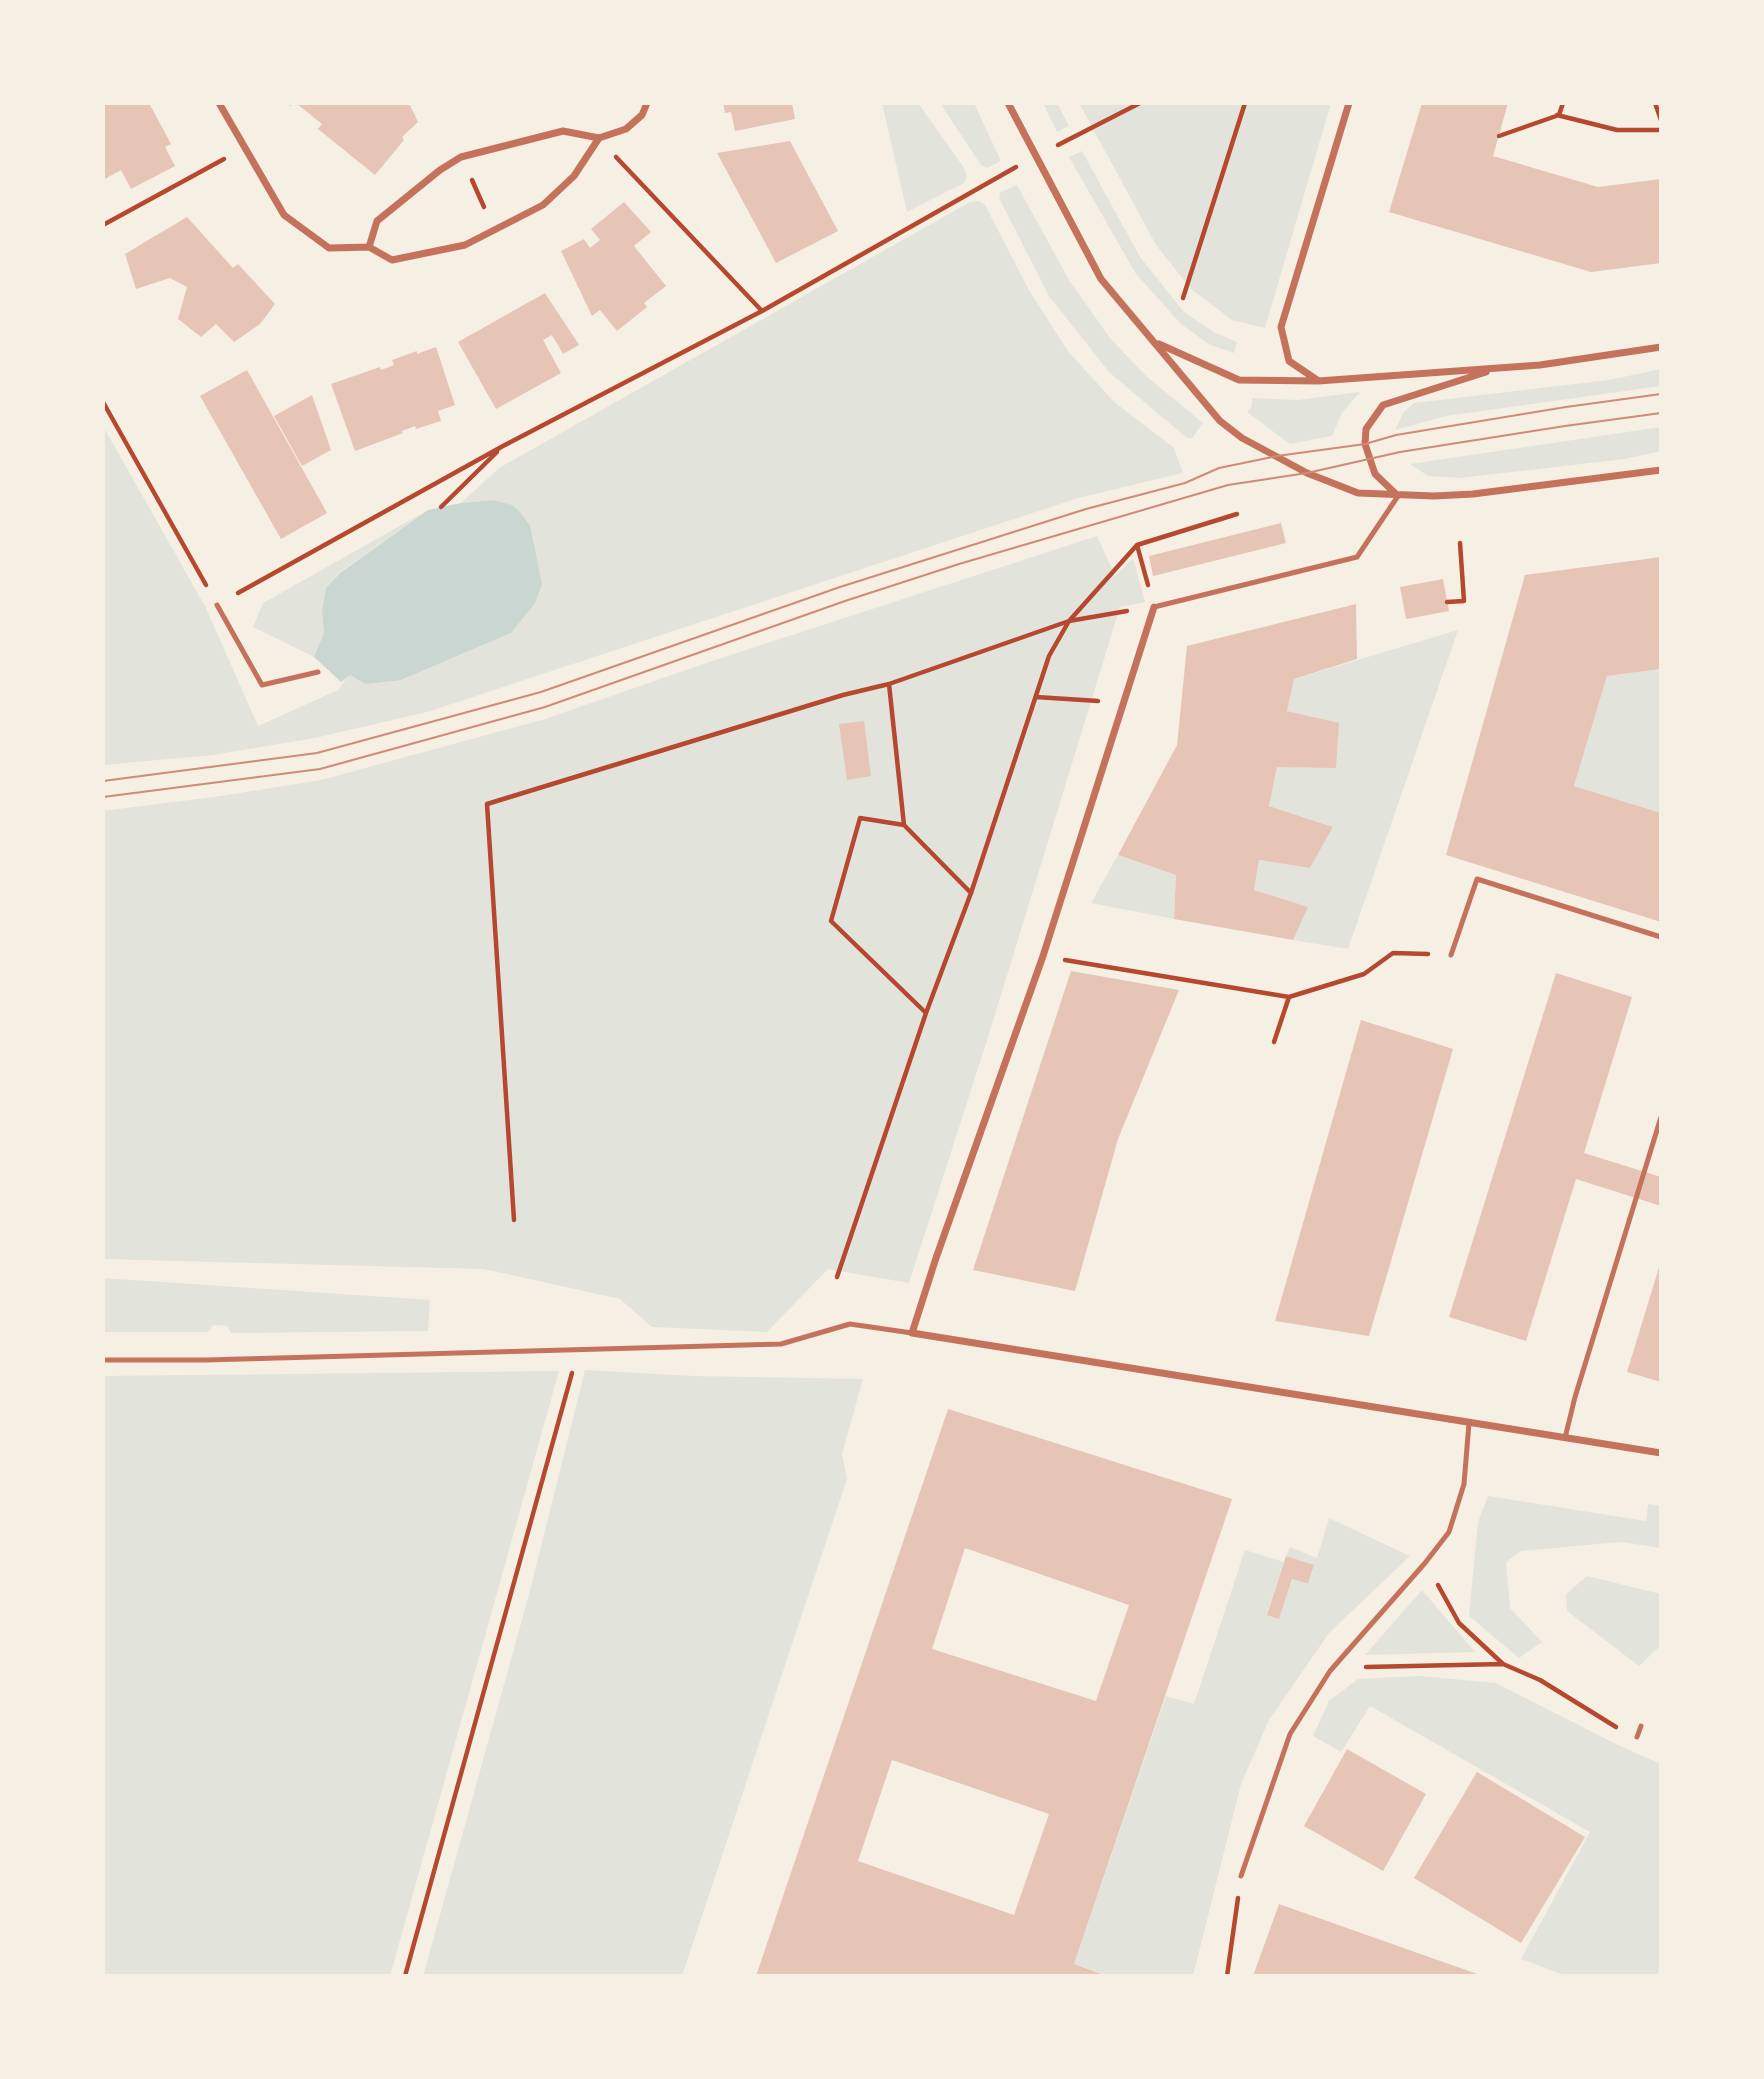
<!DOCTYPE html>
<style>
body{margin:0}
#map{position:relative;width:1764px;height:2079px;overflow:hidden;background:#f6efe4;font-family:"Source Sans 3",sans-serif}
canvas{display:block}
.frame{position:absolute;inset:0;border:105px solid #f6efe4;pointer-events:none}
</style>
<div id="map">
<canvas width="1764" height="2079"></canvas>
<div class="frame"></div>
</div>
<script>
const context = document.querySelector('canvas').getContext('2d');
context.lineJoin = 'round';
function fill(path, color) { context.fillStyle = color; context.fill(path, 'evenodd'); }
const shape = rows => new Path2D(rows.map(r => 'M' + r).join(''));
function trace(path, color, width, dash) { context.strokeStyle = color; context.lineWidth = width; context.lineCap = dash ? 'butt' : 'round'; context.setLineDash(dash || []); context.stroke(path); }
const green = shape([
 [882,103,918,103,964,168,967,176,964,183,907,212],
 [940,103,974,103,1001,161,987,168,981,165],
 [1043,103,1057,103,1069,126,1057,132],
 [1079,103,1331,103,1265,328,1232,320,1191,289,1156,245],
 [1082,151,1140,257,1184,312,1215,333,1237,342,1234,353,1210,345,1181,324,1136,274,1069,157],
 [1017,185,1069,280,1110,338,1146,376,1203,423,1192,438,1187,438,1109,372,1049,296,999,198,1000,193],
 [979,201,985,205,1030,292,1068,351,1113,401,1174,448,1183,473,1078,498,427,712,315,738,213,755,103,765,103,426,206,608,258,726,338,690,349,675,401,680,511,633,494,500,461,503,499,468,970,202],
 [1661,369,1661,386,1446,416,1395,430,1404,412,1414,403,1609,380],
 [1360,392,1342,413,1332,436,1290,444,1247,412,1252,406,1252,398,1297,400],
 [1661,427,1661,451,1625,459,1460,478,1428,476,1410,464],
 [428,510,340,572,326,588,322,611,324,633,314,657,253,627,263,603],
 [1097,536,1115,576,1133,558,1145,602,1120,607,989,1034,909,1283,828,1269,767,1332,652,1327,620,1299,484,1269,103,1259,103,811,221,796,321,780,545,719,712,661],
 [1458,630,1348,949,1293,940,1254,890,1259,860,1310,868,1333,827,1269,806,1277,767,1339,724,1287,711,1294,679],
 [1661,669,1661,813,1574,786,1607,676],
 [1118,855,1176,875,1174,919,1091,903],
 [103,1278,430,1300,428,1331,231,1333,227,1326,213,1325,208,1332,103,1332],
 [585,1370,695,1376,863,1379,842,1454,847,1479,682,1976,423,1976,528,1598],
 [559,1371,390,1976,103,1976,103,1376],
 [1488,1496,1646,1521,1648,1504,1661,1506,1661,1548,1620,1542,1521,1551,1506,1562,1510,1608,1542,1642,1519,1658,1469,1616,1478,1522],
 [1329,1518,1410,1556,1329,1633,1269,1720,1241,1784,1193,1976,1109,1976,1074,1964,1166,1696,1194,1704,1245,1550,1284,1562,1267,1614,1279,1618,1292,1579,1308,1584,1314,1566,1286,1556,1290,1547,1317,1558],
 [1587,1576,1661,1594,1659,1647,1639,1666,1567,1611,1566,1594],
 [1422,1590,1475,1652,1365,1655],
 [1419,1676,1496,1683,1616,1744,1661,1764,1661,1968,1656,1976,1567,1976,1521,1959,1590,1832,1370,1706,1341,1752,1313,1736,1329,1701,1358,1679]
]);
const water = shape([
 [494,500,512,505,521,513,530,526,542,584,535,603,511,633,401,680,366,684,350,675,341,682,314,657,324,633,322,611,326,588,340,573,428,510,461,503]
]);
const building = shape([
 [103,103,149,103,171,144,165,147,175,166,131,189,121,170,103,180],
 [287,103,409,103,418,122,402,137,404,140,375,175,318,129,322,124,296,103,290,106],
 [723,103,792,103,795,119,735,131,731,112,725,113],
 [1422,103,1508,103,1493,156,1598,187,1661,179,1661,263,1591,272,1389,212],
 [790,141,838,231,776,263,717,153],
 [624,202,651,232,634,246,666,286,644,303,647,307,617,331,600,310,592,316,561,251,584,239,590,248,600,240,591,229],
 [187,217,233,268,238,264,275,304,260,324,234,342,216,324,201,337,178,319,187,287,170,278,136,289,125,254],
 [545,293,579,345,563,354,552,335,543,340,561,373,496,409,458,342],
 [436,347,455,405,438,411,441,421,416,429,415,426,402,431,403,433,355,451,331,384,380,367,381,370,394,365,392,360,417,351,417,354],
 [247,370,327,513,281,539,200,396],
 [312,395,331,450,302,466,274,416],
 [1281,523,1286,543,1153,576,1149,556],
 [1661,557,1661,669,1607,676,1574,786,1661,813,1661,922,1446,855,1525,575],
 [1443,579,1449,611,1406,619,1400,587],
 [1356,604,1357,659,1294,679,1287,711,1339,723,1336,768,1277,767,1269,806,1333,827,1310,868,1259,860,1254,890,1308,907,1293,940,1174,919,1176,875,1118,855,1177,745,1187,646],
 [864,721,871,776,847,780,839,724],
 [1071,971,1179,990,1118,1139,1075,1291,973,1270],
 [1556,973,1632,997,1584,1153,1661,1177,1661,1206,1576,1179,1526,1341,1449,1317],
 [1361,1020,1453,1049,1369,1336,1275,1321],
 [1660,1264,1661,1265,1661,1382,1627,1372],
 [948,1409,1232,1499,1074,1964,1107,1976,756,1976],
 [965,1548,1129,1605,1096,1701,932,1649],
 [892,1760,1049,1814,1014,1915,858,1861],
 [1286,1556,1314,1565,1308,1584,1292,1579,1279,1619,1267,1615],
 [1347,1749,1426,1794,1383,1871,1304,1826],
 [1477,1772,1585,1837,1521,1943,1414,1878],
 [1279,1904,1480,1975,1479,1976,1253,1976]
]);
const path = shape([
 [1655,103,1661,120],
 [1557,115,1617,130,1661,130],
 [1499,136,1559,115,1563,103],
 [1058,145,1140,103],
 [616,157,762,311],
 [472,180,484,207],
 [103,225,224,159],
 [1183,298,1245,103],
 [103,402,206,585],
 [441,507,497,452],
 [1137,545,1148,585],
 [238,593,503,446,762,311,1016,167],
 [1447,602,1464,601,1460,543],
 [889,684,904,825],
 [1036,697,1098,701],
 [1065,960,1289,997,1274,1042],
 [1289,997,1364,974,1393,953,1428,954],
 [926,1013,831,921,860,818,904,825,971,893],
 [514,1220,487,804,843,695,889,684,1069,621,1127,611],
 [837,1277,926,1013,971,893,1049,656,1069,621,1137,545,1237,514],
 [1438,1585,1459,1623,1503,1664,1540,1680,1616,1727],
 [1366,1667,1503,1664],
 [405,1976,572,1373],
 [1227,1976,1238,1898]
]);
const service = shape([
 [217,605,262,685,318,672],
 [1154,607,1357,557,1398,496],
 [1451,955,1477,879,1661,937],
 [103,1360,206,1360,781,1344,850,1324,912,1333],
 [1565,1438,1575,1397,1661,1117],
 [1637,1737,1641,1726],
 [1241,1876,1290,1734,1330,1671,1425,1563,1449,1532,1464,1484,1469,1423]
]);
const minor = shape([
 [219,103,284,215,329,248,369,247,392,260,465,245,543,205,574,176,599,138],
 [1008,103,1101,279,1220,421,1242,438,1307,473,1358,493,1434,496,1473,494,1661,470],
 [369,247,377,221,440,170,461,157,563,131,599,138,626,129,642,115,647,103],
 [1159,344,1239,380,1318,381,1540,365,1661,347],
 [1317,380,1289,361,1281,327,1349,103],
 [1397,495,1375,474,1365,444,1366,429,1383,405,1486,372],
 [1154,607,1043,956,936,1258,912,1333,1661,1453]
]);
const tram = shape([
 [103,781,317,753,541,692,840,587,1086,509,1185,483,1219,468,1277,456,1365,444,1396,435,1566,407,1661,394],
 [103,797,320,769,545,707,845,601,959,564,1228,485,1307,473,1400,452,1565,426,1661,413]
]);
fill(green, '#e2e4dc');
fill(water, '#c9d6d2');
fill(building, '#e6c5b7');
trace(path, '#b5482f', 4.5);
trace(service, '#c5725c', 5);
trace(minor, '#c5725c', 7);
trace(tram, '#cf8b77', 2);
</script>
